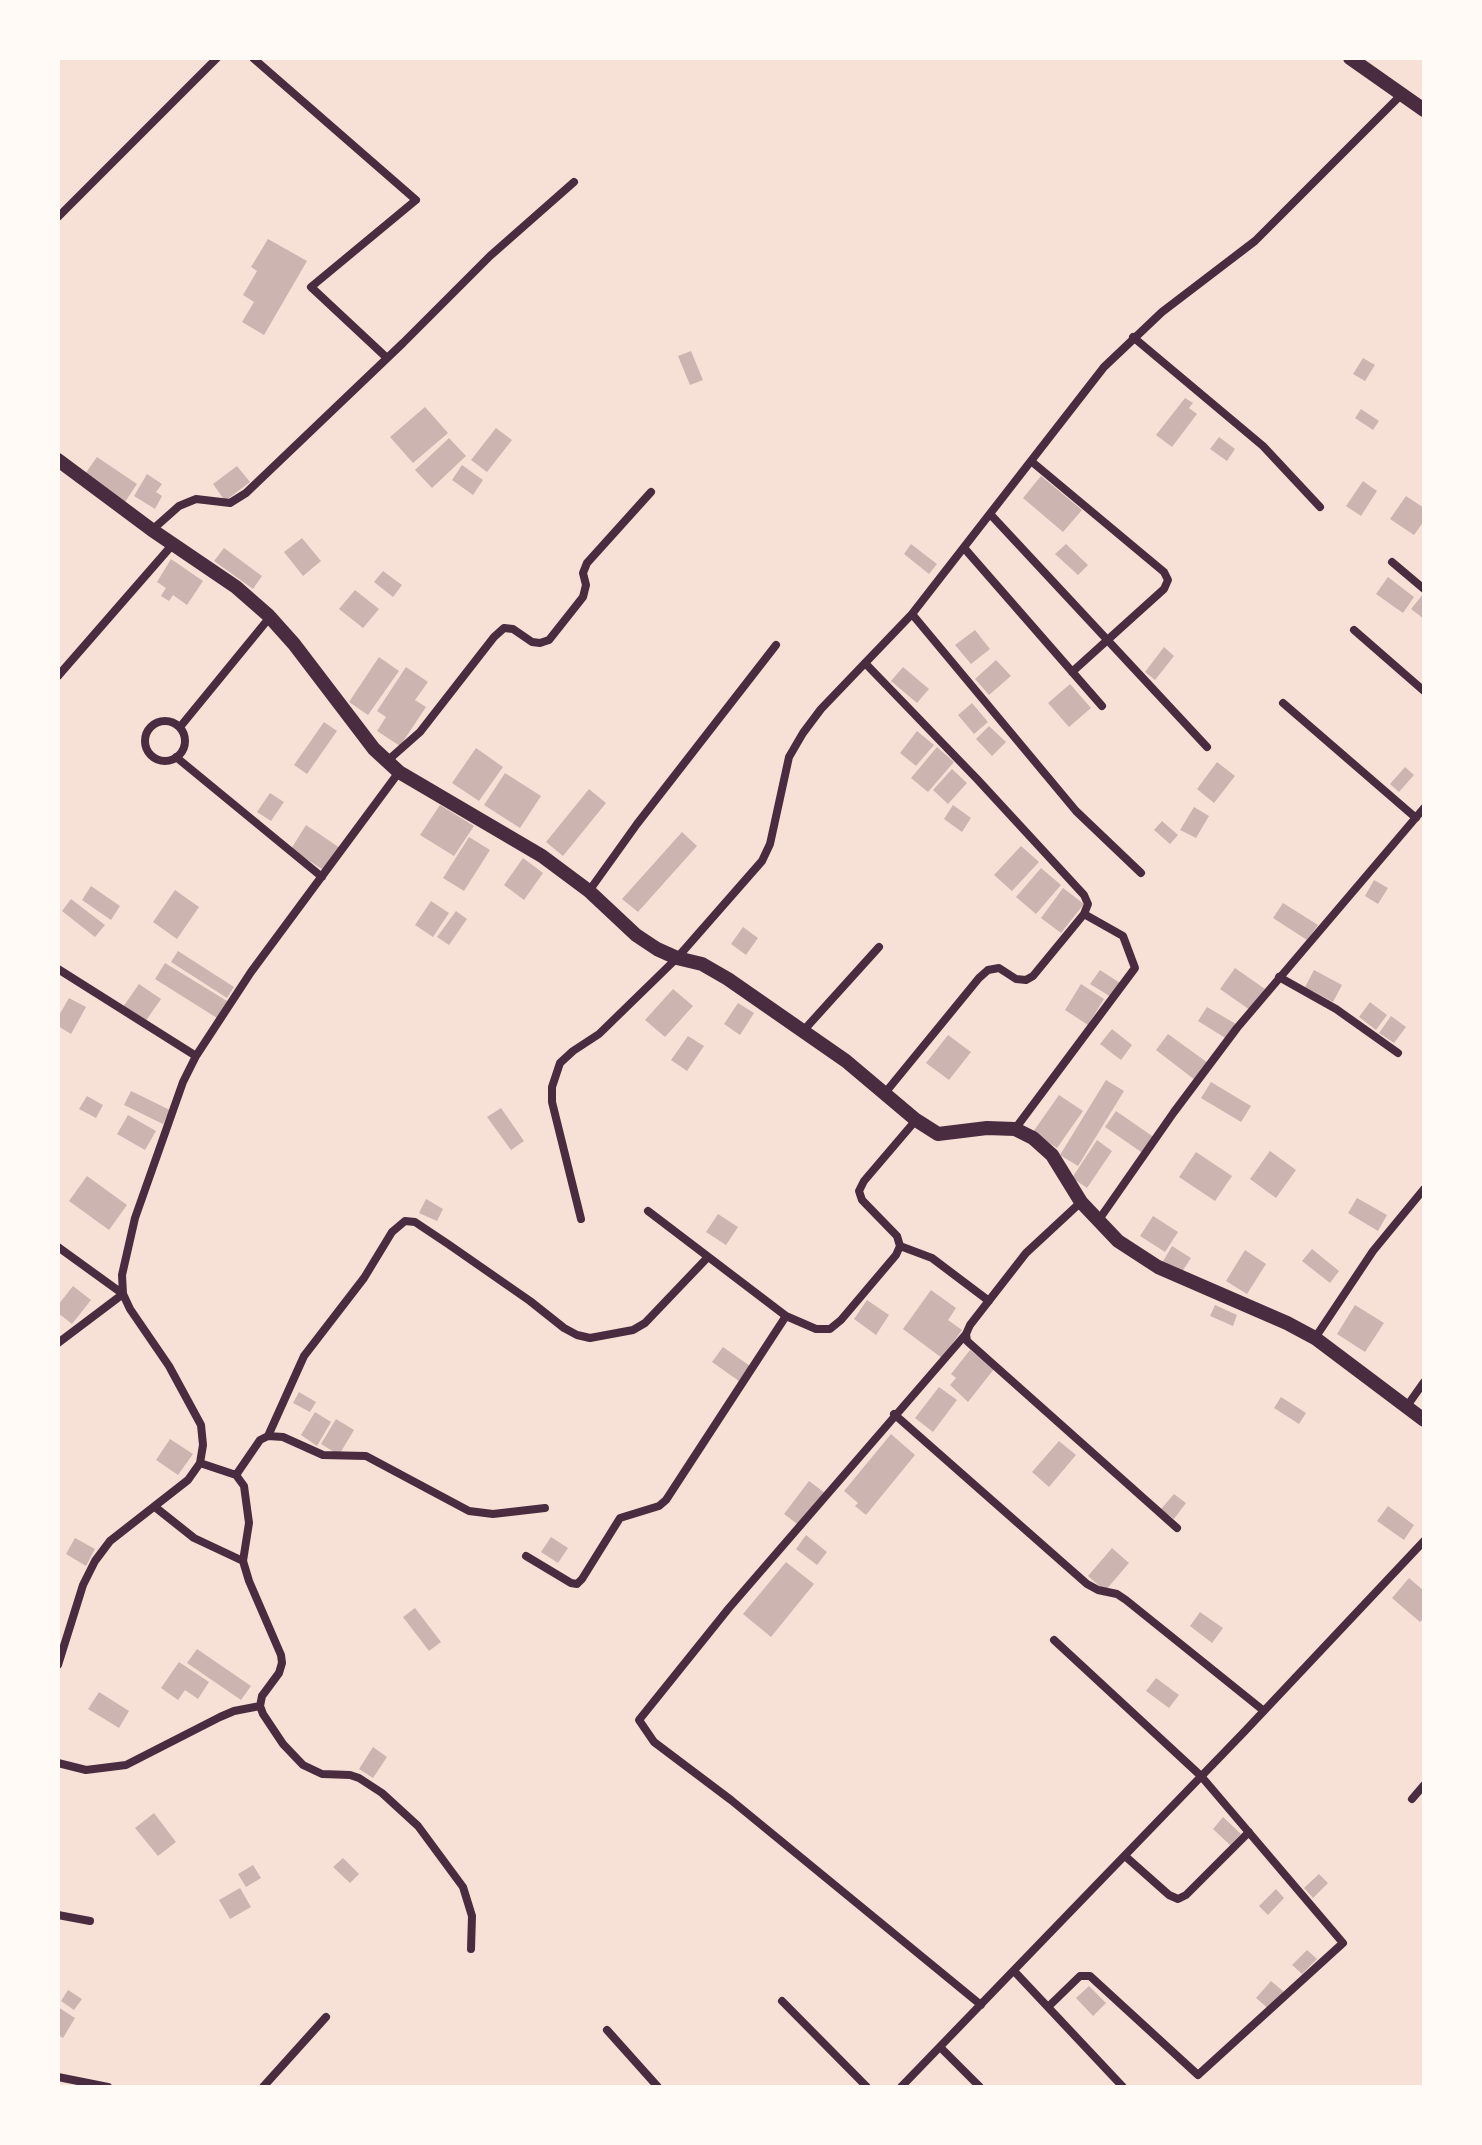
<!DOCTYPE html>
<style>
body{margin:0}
#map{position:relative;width:1482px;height:2145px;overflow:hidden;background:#f7e1d7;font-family:Arial,sans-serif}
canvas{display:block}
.frame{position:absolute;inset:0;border:60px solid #fffaf5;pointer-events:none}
</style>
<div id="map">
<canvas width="1482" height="2145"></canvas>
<div class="frame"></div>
</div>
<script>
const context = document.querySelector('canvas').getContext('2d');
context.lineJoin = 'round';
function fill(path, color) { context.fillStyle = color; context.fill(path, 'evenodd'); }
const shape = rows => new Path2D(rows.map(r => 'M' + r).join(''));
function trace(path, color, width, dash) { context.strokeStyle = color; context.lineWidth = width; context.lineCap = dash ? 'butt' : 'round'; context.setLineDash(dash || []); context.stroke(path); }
const building = shape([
 [268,239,307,261,264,335,242,322,254,302,243,295,257,271,251,267],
 [691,351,703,380,690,385,678,356],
 [1363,358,1375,365,1365,381,1353,374],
 [1185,398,1193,403,1189,408,1197,414,1172,447,1156,435],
 [425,407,448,433,413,463,390,437],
 [1361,409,1379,421,1373,430,1355,418],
 [496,428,512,440,487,472,471,460],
 [1219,437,1235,449,1227,461,1210,449],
 [449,438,466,456,432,488,415,470],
 [97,457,137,484,125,502,85,474],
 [462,465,483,480,473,495,452,480],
 [237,466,250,482,225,501,213,484],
 [147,474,162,484,156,492,162,496,155,509,134,496],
 [1041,476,1082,510,1063,532,1023,498],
 [1363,481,1377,491,1361,516,1346,506],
 [1406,496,1424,508,1424,521,1414,535,1390,519],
 [302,538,321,561,303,576,284,552],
 [911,544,937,564,929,574,904,554],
 [1066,544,1088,565,1078,575,1055,554],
 [224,548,262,576,253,589,214,561],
 [171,559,203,581,187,605,173,595,169,601,161,596,166,588,157,582],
 [383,571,402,585,393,597,374,582],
 [1388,577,1414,597,1403,613,1376,594],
 [355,590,379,609,363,628,339,609],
 [1424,593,1424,619,1411,609],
 [975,630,990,649,971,664,955,645],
 [1164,647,1174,656,1155,680,1145,672],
 [379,657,399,671,368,715,349,702],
 [996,660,1011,676,989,695,975,679],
 [406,667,428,682,415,700,426,707,400,746,377,731,386,717,377,711],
 [903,667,929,689,917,703,891,681],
 [1070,684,1091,708,1069,727,1048,703],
 [972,703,988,722,974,734,958,715],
 [324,722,337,731,307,774,294,765],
 [989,726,1006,742,992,756,976,739],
 [917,731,934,745,916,766,900,753],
 [937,747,954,762,928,792,911,778],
 [476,748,503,767,479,801,452,783],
 [1217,762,1235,776,1214,803,1197,789],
 [1405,767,1414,775,1399,792,1390,784],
 [952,769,967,783,948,804,933,790],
 [505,773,541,796,520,828,484,805],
 [589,789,606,803,563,856,546,842],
 [270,793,284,802,271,821,257,812],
 [440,805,474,826,454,856,420,835],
 [953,805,971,818,962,832,944,819],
 [1194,807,1209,816,1196,838,1180,830],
 [1162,821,1178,835,1170,844,1154,830],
 [306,825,340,848,325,871,291,849],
 [682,832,697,846,638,912,622,899],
 [469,837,490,850,464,891,443,878],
 [1021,846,1039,862,1012,891,994,875],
 [523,858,543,873,524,900,504,885],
 [1041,868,1061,885,1036,914,1016,897],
 [1374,880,1388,888,1378,904,1365,896],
 [91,886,120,906,111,920,82,900],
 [1063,888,1084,904,1061,933,1041,918],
 [175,890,199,907,177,939,153,922],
 [71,899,105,925,95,937,62,911],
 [431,901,449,913,433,937,415,925],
 [1283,903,1318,925,1307,940,1273,918],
 [456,911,467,919,449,945,437,937],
 [743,927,758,938,746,955,731,944],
 [178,951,234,987,227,998,171,962],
 [165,963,227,1001,217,1018,155,979],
 [1235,968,1265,989,1250,1010,1220,989],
 [1100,970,1120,983,1111,997,1090,984],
 [1314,970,1342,985,1333,1002,1305,987],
 [139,984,161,999,145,1022,123,1007],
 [1081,984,1104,999,1088,1025,1065,1010],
 [673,989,693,1006,665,1037,645,1020],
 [69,998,86,1007,71,1034,58,1026,58,1017],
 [1370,1002,1387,1015,1376,1030,1359,1017],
 [738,1003,754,1013,740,1035,724,1024],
 [1207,1007,1236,1024,1227,1039,1198,1021],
 [1391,1016,1406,1027,1394,1043,1379,1033],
 [1112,1029,1132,1045,1121,1060,1100,1044],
 [1168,1034,1208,1063,1195,1080,1156,1050],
 [948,1035,971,1052,949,1080,926,1063],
 [688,1036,704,1046,687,1071,671,1060],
 [1106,1080,1124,1091,1078,1166,1060,1155],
 [1211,1082,1251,1106,1241,1122,1201,1098],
 [131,1091,170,1110,163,1124,124,1105],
 [1059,1095,1083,1111,1057,1148,1033,1132],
 [87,1096,103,1105,96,1118,79,1109],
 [501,1108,524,1141,511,1150,487,1117],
 [1116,1111,1155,1138,1144,1154,1105,1127],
 [128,1115,156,1131,145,1150,117,1134],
 [1097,1140,1112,1151,1087,1188,1072,1178],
 [1270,1151,1296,1170,1276,1198,1250,1179],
 [1196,1152,1232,1176,1215,1201,1179,1177],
 [87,1176,127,1205,109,1230,69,1201],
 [1357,1198,1387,1215,1378,1231,1348,1213],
 [426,1199,443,1209,437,1221,419,1213],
 [718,1214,738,1227,726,1245,706,1232],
 [1153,1216,1178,1232,1165,1252,1140,1236],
 [1172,1246,1191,1258,1180,1275,1162,1263],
 [1312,1249,1339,1271,1330,1283,1302,1261],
 [1245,1250,1266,1264,1247,1294,1226,1281],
 [73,1286,91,1300,72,1324,58,1313,58,1305],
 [931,1290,956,1308,948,1320,962,1330,942,1358,903,1329],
 [867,1300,889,1315,876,1335,854,1319],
 [1215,1305,1237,1315,1233,1326,1210,1316],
 [1355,1305,1384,1323,1365,1352,1337,1334],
 [723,1347,750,1366,739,1381,712,1362],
 [970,1350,994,1369,968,1402,950,1385,956,1378,951,1374],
 [939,1387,957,1400,933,1432,915,1418],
 [299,1392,316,1402,310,1412,293,1403],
 [1281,1397,1306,1413,1299,1424,1274,1408],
 [315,1412,331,1422,317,1446,301,1435],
 [336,1419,354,1430,339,1455,321,1444],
 [891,1434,915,1455,866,1515,855,1506,858,1503,844,1491],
 [170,1439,193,1454,178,1475,156,1460],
 [1059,1441,1076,1455,1049,1487,1032,1472],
 [809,1481,825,1493,800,1526,784,1514],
 [1174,1494,1186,1503,1174,1519,1161,1509],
 [1388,1506,1414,1525,1404,1540,1377,1521],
 [806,1535,827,1552,817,1565,796,1549],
 [551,1537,568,1548,558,1563,541,1552],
 [75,1538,95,1549,86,1566,66,1554],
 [1112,1548,1129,1563,1105,1591,1088,1576],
 [786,1562,814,1584,771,1637,743,1614],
 [1409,1578,1424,1591,1424,1618,1420,1622,1392,1598],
 [415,1608,441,1642,429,1651,403,1617],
 [1200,1612,1223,1628,1212,1643,1190,1626],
 [197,1649,251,1686,241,1700,187,1663],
 [179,1662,209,1682,198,1699,185,1690,178,1700,161,1688],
 [1156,1678,1179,1695,1169,1708,1146,1691],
 [99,1692,129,1711,119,1728,88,1709],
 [373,1747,387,1757,373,1778,359,1769],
 [154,1813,176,1842,158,1856,135,1828],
 [1223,1817,1241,1834,1230,1845,1213,1829],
 [343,1858,359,1874,350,1883,333,1867],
 [253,1865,261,1878,246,1887,238,1874],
 [1319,1874,1328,1883,1313,1898,1304,1888],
 [240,1888,251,1907,230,1919,219,1900],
 [1276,1889,1284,1898,1268,1915,1259,1906],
 [1307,1950,1317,1959,1302,1974,1292,1965],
 [1271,1981,1284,1992,1270,2010,1256,1998],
 [1089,1986,1106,2003,1093,2016,1076,1998],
 [68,1990,82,1999,74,2010,61,2001],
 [58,2007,75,2018,63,2038,58,2035]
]);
const minor = shape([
 [253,58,416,200,311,287,387,358],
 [58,217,217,58],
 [1133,337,1263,446,1320,507],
 [1031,461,1164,572,1168,580,1164,589,1072,672],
 [991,515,1207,747],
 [152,530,179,506,196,499,230,503,246,493,403,343,490,256,574,182],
 [965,549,1102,706],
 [1392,562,1424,589],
 [912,614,1076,811,1141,873],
 [1354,630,1424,691],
 [865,663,977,779,1084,895,1088,904,1084,914,1033,976,1026,980,1016,979,999,968,988,970,979,978,885,1093],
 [58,676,173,544],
 [1283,703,1416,818],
 '145 741a20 20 0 1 1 40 0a20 20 0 1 1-40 0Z',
 [180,727,270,617],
 [176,757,322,877],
 [386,762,420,732,494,637,504,628,513,629,532,642,540,643,549,640,583,597,586,585,583,573,587,563,651,492],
 [589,891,637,824,776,645],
 [58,969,196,1056],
 [1279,977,1336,1009,1398,1053],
 [804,1030,879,947],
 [1015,1129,1135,968,1123,936,1084,914],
 [1081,1202,1026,1253,970,1325,966,1334,967,1341,1177,1528],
 [648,1211,786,1316,816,1329,830,1329,841,1320,896,1255,900,1246,897,1236,862,1200,859,1191,864,1181,916,1120],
 [581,1219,552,1102,552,1087,560,1063,573,1051,599,1034,677,958,762,861,770,844,789,757,803,733,821,709,912,614,1104,367,1162,312,1255,241,1402,94],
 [1098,1221,1174,1112,1237,1028,1424,808],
 [900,1246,932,1258,989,1301],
 [58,1247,123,1294,58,1343],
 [966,1334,729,1608,639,1720,654,1742,731,1800,981,2005],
 [1315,1338,1373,1251,1424,1189],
 [1407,1406,1424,1382],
 [894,1414,1087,1584,1098,1590,1117,1594,1126,1600,1264,1711],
 [268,1436,304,1356,364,1278,392,1232,405,1221,415,1222,448,1244,530,1301,564,1328,577,1335,590,1338,633,1330,645,1323,708,1257],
 [200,1463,236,1475,244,1486,249,1523,243,1561,249,1581,281,1655,282,1663,279,1673,262,1696,260,1706,263,1714,283,1744,303,1765,322,1774,350,1775,359,1778,382,1793,418,1826,463,1887,472,1916,471,1949],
 [236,1475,260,1440,268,1436,283,1437,323,1455,366,1456,469,1511,493,1514,545,1508],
 [155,1507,194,1538,243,1561],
 [526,1556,571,1583,577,1584,582,1579,620,1518,659,1506,666,1500,786,1316],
 [58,1665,83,1585,95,1561,110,1541,188,1480,200,1463,203,1445,201,1425,169,1366,130,1309,123,1294,122,1275,135,1218,183,1082,196,1056,251,972,399,772],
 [58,1763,86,1770,126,1765,220,1717,234,1711,260,1706],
 [1412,1799,1424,1785],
 [1125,1856,1169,1895,1178,1899,1186,1895,1249,1832],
 [58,1915,90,1921],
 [1014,1971,1123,2087],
 [782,2001,867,2087],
 [1048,2007,1080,1976,1090,1976,1198,2075,1343,1943,1201,1776,1054,1640],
 [607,2030,658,2087],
 [940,2047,980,2087],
 [58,2077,108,2087],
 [263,2087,326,2017],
 [901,2087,1245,1731,1424,1541]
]);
const tertiary = shape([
 [1350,58,1424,110],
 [58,460,152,530,236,587,268,615,294,644,374,749,399,772,542,856,589,891,636,935,657,949,677,958,702,964,728,979,846,1061,916,1120,938,1134,987,1128,1015,1129,1033,1138,1052,1155,1081,1202,1118,1241,1158,1267,1287,1323,1315,1338,1424,1420]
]);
fill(building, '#ccb4b1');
trace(minor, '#4a2c40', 8);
trace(tertiary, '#4a2c40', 14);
</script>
